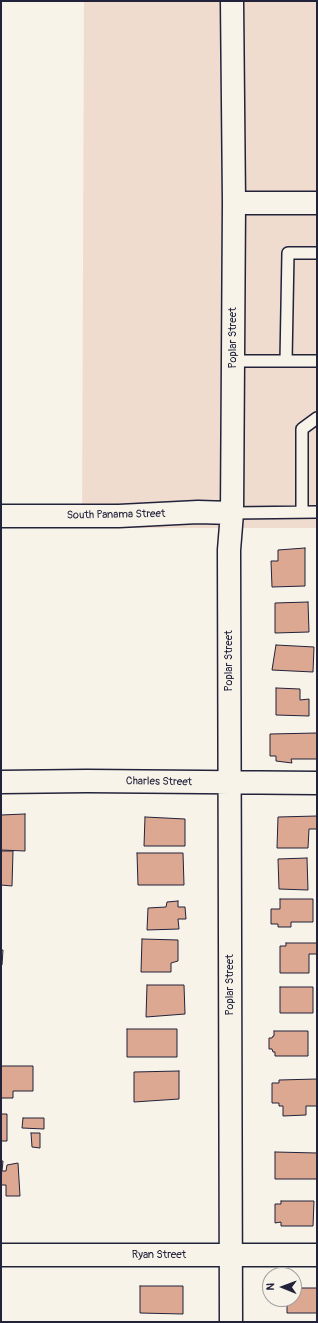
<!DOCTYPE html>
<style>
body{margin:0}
#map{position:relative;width:318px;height:1323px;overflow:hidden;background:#f7f3e8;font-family:Pangolin,sans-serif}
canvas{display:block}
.frame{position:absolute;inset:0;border:2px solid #22223b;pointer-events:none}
.north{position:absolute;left:262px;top:1267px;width:40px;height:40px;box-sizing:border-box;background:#f7f3e8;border:1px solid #a29fa3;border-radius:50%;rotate:271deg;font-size:11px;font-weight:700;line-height:16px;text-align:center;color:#22223b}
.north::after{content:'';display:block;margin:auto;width:14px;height:18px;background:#22223b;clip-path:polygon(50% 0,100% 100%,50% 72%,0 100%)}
</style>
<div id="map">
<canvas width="318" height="1323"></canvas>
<div class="frame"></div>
<div class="north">N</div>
</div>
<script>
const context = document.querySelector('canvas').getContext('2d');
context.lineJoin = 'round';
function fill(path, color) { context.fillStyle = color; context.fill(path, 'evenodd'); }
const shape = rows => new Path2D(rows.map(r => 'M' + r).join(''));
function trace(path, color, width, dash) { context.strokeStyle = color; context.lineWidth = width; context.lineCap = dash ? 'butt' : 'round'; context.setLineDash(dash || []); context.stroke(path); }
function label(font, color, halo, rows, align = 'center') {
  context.font = font + ' Pangolin,sans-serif'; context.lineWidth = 3; context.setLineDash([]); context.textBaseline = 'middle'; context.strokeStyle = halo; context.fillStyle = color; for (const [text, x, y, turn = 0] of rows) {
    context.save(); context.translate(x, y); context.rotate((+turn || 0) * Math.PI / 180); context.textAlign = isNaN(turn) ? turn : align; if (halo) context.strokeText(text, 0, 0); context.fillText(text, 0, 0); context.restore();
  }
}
const built = shape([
 [84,1,317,1,317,528,82,528]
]);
const building = shape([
 [305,548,305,586,272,587,271,561,278,561,278,550,305,548],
 [308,602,309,632,275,633,275,603,308,602],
 [276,645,314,647,313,672,272,670,276,645],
 [276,688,300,689,300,700,309,699,309,716,276,715,276,688],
 [317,733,317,759,291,759,292,763,276,761,276,756,270,756,270,734,317,733],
 [25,814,25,851,1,850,1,815,25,814],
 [317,816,317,829,309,829,308,848,277,848,278,817,317,816],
 [145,817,185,819,185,846,144,846,145,817],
 [1,851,13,851,12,886,1,885,1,851],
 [137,853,183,853,184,885,138,885,137,853],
 [307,858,308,890,279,889,278,859,307,858],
 [280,899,313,899,313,922,291,922,291,927,278,927,278,924,271,924,271,909,280,909,280,899],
 [178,901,178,907,185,907,186,919,178,919,179,929,147,930,148,908,166,907,167,902,178,901],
 [142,939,178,940,178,961,171,963,171,972,141,972,142,939],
 [286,943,317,943,317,954,309,954,309,973,280,973,280,946,286,946,286,943],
 [1,950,3,950,2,965,1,965,1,950],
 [147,985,184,985,185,1014,146,1017,147,985],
 [280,987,313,987,313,1013,280,1013,280,987],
 [127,1029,177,1029,177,1057,127,1057,127,1029],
 [274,1031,308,1031,308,1056,275,1056,275,1052,273,1052,272,1049,269,1049,269,1038,272,1038,273,1036,274,1036,274,1031],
 [1,1066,33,1066,33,1091,13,1091,13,1098,1,1098,1,1066],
 [179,1071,179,1099,134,1102,134,1072,179,1071],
 [317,1079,317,1106,306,1106,306,1115,283,1116,283,1106,279,1106,279,1103,272,1103,272,1083,279,1083,279,1080,317,1079],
 [1,1114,7,1114,7,1141,1,1141,1,1114],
 [23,1118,44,1118,44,1129,22,1128,23,1118],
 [31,1133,40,1133,40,1148,32,1147,31,1133],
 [275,1152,317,1153,317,1179,275,1179,275,1152],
 [1,1161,3,1161,2,1171,6,1171,7,1165,18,1163,20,1196,6,1196,6,1185,1,1185,1,1161],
 [281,1201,314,1201,313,1226,281,1226,281,1222,275,1223,275,1204,281,1204,281,1201],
 [140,1286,183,1286,183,1314,140,1313,140,1286],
 [294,1288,317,1288,317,1313,287,1313,287,1303,279,1303,279,1299,294,1299,294,1288]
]);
const service = shape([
 [232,361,317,361],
 [286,361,288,253,317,253],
 [302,512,302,429,317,418],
 [232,513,317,512]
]);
const minor = shape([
 [234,203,317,203],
 [1,516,119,516,198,512,232,513],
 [1,782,87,781,317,783],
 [1,1255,317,1255],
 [231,1322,229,550,232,513,234,203,232,1]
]);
const streetNames = [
 ["Poplar Street",233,338,-90],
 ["South Panama Street",116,515,-1],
 ["Poplar Street",229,661,-90],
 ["Charles Street",159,782,1],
 ["Poplar Street",230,985,-90],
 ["Ryan Street",159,1255]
];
fill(built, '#efdcce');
fill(building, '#dca891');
trace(building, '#22223b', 1);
trace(service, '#22223b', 14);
trace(minor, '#22223b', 25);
trace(service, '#f7f3e8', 11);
trace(minor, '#f7f3e8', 22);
label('11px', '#22223b', '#f7f3e8', streetNames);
</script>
